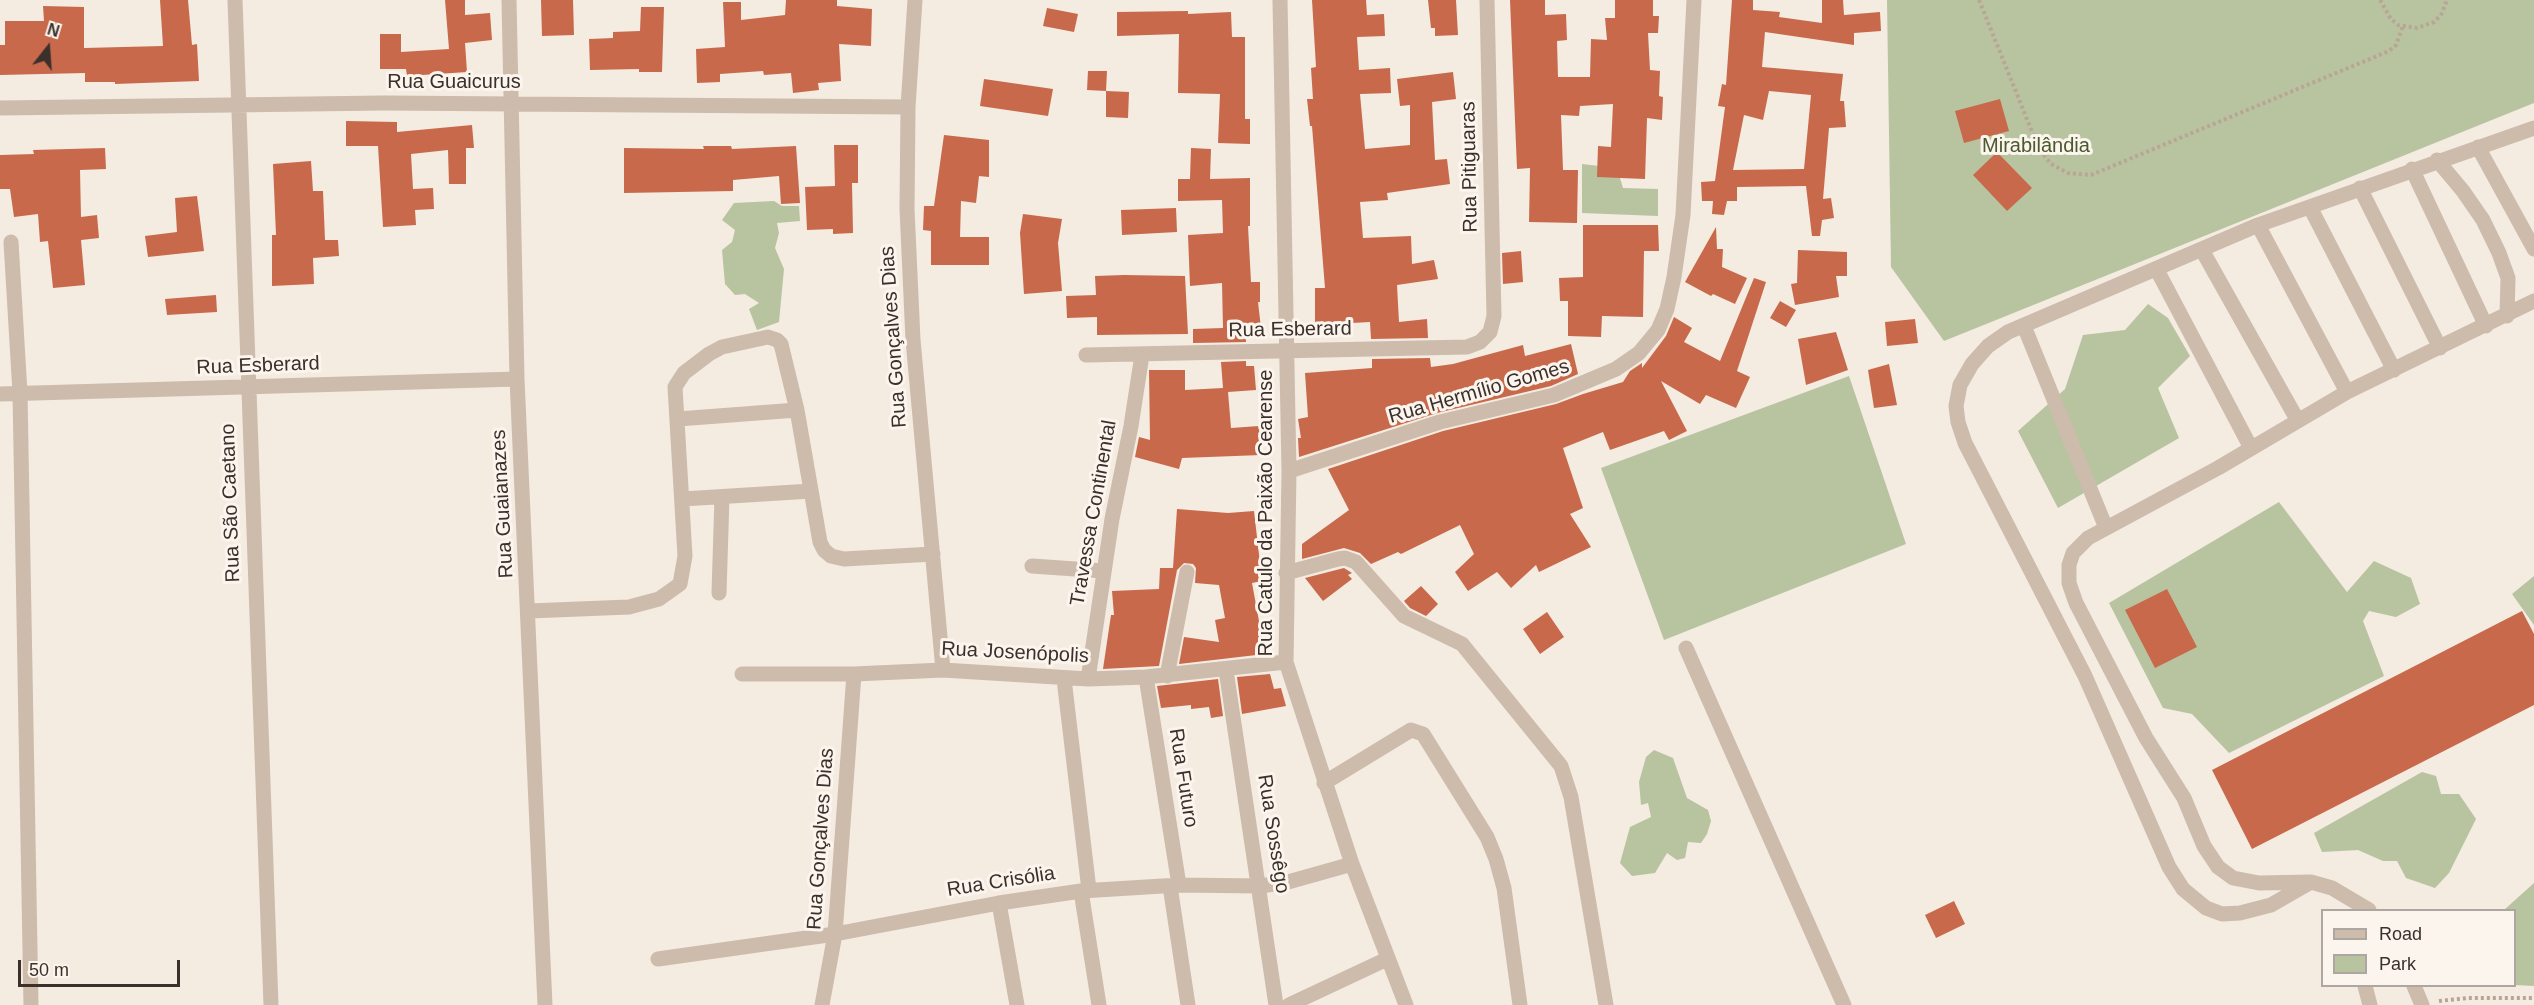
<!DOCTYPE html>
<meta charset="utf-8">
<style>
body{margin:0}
#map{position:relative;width:2534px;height:1005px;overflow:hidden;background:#f4ebe1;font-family:Arial,sans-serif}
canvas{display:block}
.legend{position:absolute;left:2321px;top:909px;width:195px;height:78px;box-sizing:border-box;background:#fbf5ee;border:2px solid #aea6a0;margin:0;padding:8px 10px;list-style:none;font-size:18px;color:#3b302b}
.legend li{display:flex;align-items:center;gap:12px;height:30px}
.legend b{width:30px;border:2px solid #aea6a0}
.north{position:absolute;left:18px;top:18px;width:60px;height:60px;-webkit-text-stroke:4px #fbf5ee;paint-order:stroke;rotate:17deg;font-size:16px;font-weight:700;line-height:24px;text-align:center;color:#3b302b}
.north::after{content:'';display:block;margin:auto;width:21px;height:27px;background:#3b302b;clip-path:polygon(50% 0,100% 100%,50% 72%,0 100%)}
.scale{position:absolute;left:18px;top:960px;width:162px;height:27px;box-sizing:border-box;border:3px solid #3b302b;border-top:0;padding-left:8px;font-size:18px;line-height:21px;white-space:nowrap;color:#3b302b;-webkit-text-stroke:4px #fbf5ee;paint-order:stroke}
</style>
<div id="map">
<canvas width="2534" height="1005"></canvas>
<ul class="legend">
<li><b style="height:8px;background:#cdbbac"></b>Road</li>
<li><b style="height:16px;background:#b8c4a0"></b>Park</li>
</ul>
<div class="north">N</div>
<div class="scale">50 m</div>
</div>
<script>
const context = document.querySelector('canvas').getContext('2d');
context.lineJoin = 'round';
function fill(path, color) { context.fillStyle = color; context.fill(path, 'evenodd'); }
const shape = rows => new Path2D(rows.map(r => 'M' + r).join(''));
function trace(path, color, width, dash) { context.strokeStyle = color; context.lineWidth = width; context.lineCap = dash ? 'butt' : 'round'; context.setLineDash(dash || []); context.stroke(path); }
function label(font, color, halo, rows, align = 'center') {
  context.font = font + ' Arial,sans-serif'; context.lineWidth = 6; context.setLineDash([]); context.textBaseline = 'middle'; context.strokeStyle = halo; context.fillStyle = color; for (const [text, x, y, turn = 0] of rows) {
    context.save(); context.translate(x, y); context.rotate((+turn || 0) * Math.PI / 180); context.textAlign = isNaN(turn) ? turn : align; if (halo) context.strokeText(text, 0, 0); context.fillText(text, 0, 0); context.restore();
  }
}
const green = shape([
 [1887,0,2534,0,2534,103,1944,341,1891,267],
 [1582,164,1617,168,1623,188,1658,189,1658,216,1582,213],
 [774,201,782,206,799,206,800,221,777,223,779,233,775,248,784,269,779,322,757,330,749,309,759,303,745,294,735,295,725,284,722,250,732,242,735,230,722,220,734,203],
 [2148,304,2168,318,2190,356,2158,388,2179,438,2058,508,2018,431,2065,389,2083,335,2125,330],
 [1849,376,1906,544,1664,640,1601,468],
 [2279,502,2347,592,2374,561,2411,578,2420,604,2396,617,2369,611,2363,621,2384,676,2229,753,2192,714,2163,708,2109,603],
 [2534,576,2534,625,2512,594],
 [1654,750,1673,758,1687,798,1708,810,1711,821,1707,834,1701,843,1688,842,1685,858,1677,860,1667,853,1655,873,1632,876,1620,863,1630,827,1651,817,1648,803,1641,805,1639,782,1646,757],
 [2422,772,2436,776,2441,794,2459,794,2476,819,2449,873,2435,888,2406,878,2397,861,2383,861,2358,850,2322,852,2314,833],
 [2534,883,2534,986,2515,985,2514,910,2504,910]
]);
const building = shape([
 [160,0,188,0,192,45,197,44,199,81,115,84,115,82,85,82,85,73,0,75,0,45,5,45,5,21,44,21,43,6,84,7,84,48,163,46],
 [445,0,465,0,465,15,490,13,492,40,465,43,467,72,407,76,406,69,380,69,380,34,401,34,401,52,449,49],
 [541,0,573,0,574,35,542,36],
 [786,0,837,0,837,6,872,9,871,46,839,44,841,81,818,83,819,90,793,93,791,73,764,75,763,71,720,74,720,82,697,83,696,49,725,47,723,2,741,2,741,20,785,15],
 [1312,0,1366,0,1367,15,1384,14,1385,36,1357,37,1359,70,1390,68,1391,93,1360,94,1365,149,1410,145,1410,105,1400,106,1397,79,1453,72,1456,99,1432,102,1435,160,1447,159,1450,184,1387,193,1388,200,1360,202,1363,238,1411,236,1412,264,1434,260,1438,279,1397,285,1399,322,1427,319,1428,338,1371,339,1370,322,1315,325,1315,288,1325,288,1312,126,1310,126,1307,99,1313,99,1311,68,1316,67],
 [1428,0,1456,0,1458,35,1435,36,1435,28,1431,28],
 [1510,0,1545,0,1545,15,1566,14,1567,40,1557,41,1558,77,1590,77,1591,39,1607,40,1605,18,1615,18,1615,0,1653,0,1653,16,1659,16,1658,33,1648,33,1650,70,1660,71,1659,96,1663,97,1662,120,1647,118,1645,179,1597,177,1598,146,1611,147,1613,104,1580,106,1579,116,1561,115,1563,170,1578,170,1577,223,1529,222,1530,168,1517,169],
 [1732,0,1753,0,1753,10,1780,12,1779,17,1822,23,1822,0,1843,0,1844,15,1880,12,1881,31,1854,33,1854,45,1765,32,1762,67,1843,74,1840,101,1844,101,1846,127,1829,128,1823,199,1831,198,1834,218,1822,220,1820,236,1812,236,1806,186,1737,187,1737,201,1727,201,1724,215,1712,214,1713,201,1702,201,1701,182,1715,181,1725,107,1718,106,1722,84,1726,85],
 [1769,91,1811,95,1804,169,1733,170,1744,115,1763,120],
 [641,7,664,7,662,72,639,72,639,69,590,70,589,39,613,38,613,32,640,31],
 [1047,8,1078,14,1074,32,1043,26],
 [1188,11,1188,14,1231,12,1232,37,1245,37,1245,119,1250,119,1250,144,1218,143,1220,94,1178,93,1179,34,1117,36,1117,12],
 [1088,71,1107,71,1106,91,1087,90],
 [984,79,1053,89,1048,116,980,106],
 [1106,91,1129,92,1128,118,1106,117],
 [2000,99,2009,131,1964,143,1955,111],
 [346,121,397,122,397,132,472,125,474,148,466,148,466,184,449,184,448,150,411,154,413,189,433,188,434,209,415,210,416,225,383,227,378,146,346,146],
 [944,135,989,140,989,177,979,176,976,203,961,201,960,237,989,237,989,265,931,265,931,231,923,230,924,206,934,206],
 [834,145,858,145,858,183,852,183,853,233,833,234,833,229,807,230,805,187,835,186],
 [703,146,731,146,732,149,796,146,800,203,781,204,779,176,733,180,733,191,624,193,624,148,704,149],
 [105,148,106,169,80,170,81,217,97,215,99,238,81,240,85,285,53,288,48,241,40,242,38,214,14,217,10,189,0,189,0,155,34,154,33,150],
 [1191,148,1211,149,1210,179,1250,178,1250,226,1248,226,1251,282,1260,282,1260,302,1258,302,1261,328,1245,330,1246,342,1193,343,1193,329,1223,328,1222,283,1190,286,1188,235,1223,233,1222,200,1178,201,1178,179,1190,179],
 [1997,152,2032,188,2007,211,1973,175],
 [311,161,313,191,323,191,325,240,338,240,339,256,313,258,314,284,272,286,272,235,276,235,273,164],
 [197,196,204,251,148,257,145,236,177,232,175,198],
 [1176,208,1177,232,1122,235,1121,210],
 [1023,214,1062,219,1058,243,1062,291,1024,294,1020,233],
 [1583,225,1658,225,1659,251,1644,251,1643,317,1602,316,1601,337,1568,336,1568,301,1560,301,1559,278,1583,277],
 [1716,227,1717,249,1723,249,1722,267,1747,278,1735,304,1713,294,1711,296,1685,282],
 [1798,250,1847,252,1847,276,1836,276,1839,297,1795,305,1791,284,1797,283],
 [1521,251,1523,282,1503,284,1502,253],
 [1124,275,1185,276,1188,334,1097,335,1097,317,1067,318,1066,296,1096,295,1095,276],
 [1754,278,1766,282,1737,371,1750,377,1736,408,1706,395,1700,404,1661,381,1687,431,1669,440,1664,431,1610,450,1603,432,1563,448,1583,508,1570,514,1591,547,1539,572,1536,565,1511,588,1497,572,1468,591,1455,572,1474,554,1460,525,1401,554,1398,552,1371,564,1360,553,1344,548,1302,559,1302,544,1349,510,1328,469,1443,431,1556,404,1583,394,1623,382,1630,371,1642,363,1642,368,1666,336,1674,317,1692,328,1684,342,1720,361],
 [216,295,217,312,167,315,165,299],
 [1780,301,1796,310,1786,327,1770,318],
 [1915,319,1918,343,1887,346,1885,322],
 [1836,332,1848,370,1806,385,1798,339],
 [1571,344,1578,374,1551,386,1437,413,1299,457,1298,438,1301,438,1298,419,1308,417,1305,373,1372,368,1372,359,1430,358,1431,367,1453,364,1523,345,1525,356],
 [1246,361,1246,366,1254,366,1256,390,1228,392,1231,428,1259,426,1261,455,1182,458,1179,469,1135,457,1139,437,1150,440,1149,370,1185,370,1185,390,1223,388,1221,362],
 [1889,364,1897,405,1874,408,1868,370],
 [1177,509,1228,513,1254,511,1262,581,1252,583,1265,654,1179,664,1184,637,1219,642,1215,620,1225,618,1219,585,1195,583,1196,568,1193,564,1184,563,1177,570,1159,666,1103,669,1111,615,1114,615,1112,591,1159,589,1160,568,1173,568],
 [1344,568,1352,573,1348,575,1352,579,1323,601,1305,578],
 [1421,586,1438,604,1426,616,1410,608,1404,601],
 [2167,589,2197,647,2155,668,2125,610],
 [2522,611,2534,634,2534,705,2252,849,2212,770],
 [1547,612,1564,637,1540,654,1523,629],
 [1270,674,1274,689,1281,688,1286,706,1242,714,1237,677],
 [1218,679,1223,716,1211,718,1209,707,1191,709,1191,705,1161,708,1157,686],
 [1954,901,1965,924,1936,938,1925,915]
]);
const path = shape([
 [1979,0,2039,149,2051,164,2068,173,2091,175,2389,51,2396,45,2403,26],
 [2380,0,2391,19,2398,25,2417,28,2434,22,2441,15,2447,0],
 [2439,1001,2468,998,2534,998]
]);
const minor = shape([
 [235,0,271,1005],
 [509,0,517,379,545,1005],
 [915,0,908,107,907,209,913,340,943,670],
 [1280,0,1289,471,1286,662,1352,864,1406,1005],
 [0,108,384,103,908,107],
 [2478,147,2534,249],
 [2437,160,2463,191,2483,220,2499,253,2508,278,2507,316],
 [2412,169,2486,326],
 [2360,188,2440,348],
 [2310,207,2394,370],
 [2258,225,2347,392],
 [11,242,20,393,31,1005],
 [2202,250,2298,421],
 [2157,270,2251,448],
 [2024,326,2106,528],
 [1086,355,1467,347,1480,342,1490,332,1494,316,1487,0],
 [0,394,517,379],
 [678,419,797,410],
 [1289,471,1440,422,1554,395,1616,369,1639,353,1658,330,1667,309,1674,277,1683,215,1694,0],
 [683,499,811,491],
 [1032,566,1104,571],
 [1286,573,1338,559,1345,558,1356,562,1404,616,1462,644,1561,766,1571,797,1606,1005],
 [719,593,722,497],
 [529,611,629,607,659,599,680,584,685,556,675,387,684,373,709,354,722,347,768,337,777,340,781,344,797,410,820,542,824,550,831,556,844,559,933,554],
 [1686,648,1844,1005],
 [1226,670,1276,1005],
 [742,674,854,674,943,670,1088,679,1146,677,1286,662],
 [1167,676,1187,572],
 [1146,677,1179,885],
 [1064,679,1089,890],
 [1088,679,1112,519,1131,426,1142,355],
 [1324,783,1411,730,1423,734,1487,837,1496,859,1504,888,1520,1005],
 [2311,882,2271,905,2240,913,2222,914,2206,908,2183,889,2169,867,2085,676,1965,443,1958,422,1956,406,1960,385,1972,364,1988,346,2008,332,2258,225,2534,128],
 [1170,886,1188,1005],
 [1081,891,1099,1005],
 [999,903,1017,1005],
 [2369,910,2332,888,2311,882,2259,883,2233,878,2218,867,2204,846,2184,798,2146,738,2076,603,2069,583,2069,565,2073,553,2088,538,2218,468,2347,392,2534,301],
 [658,959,835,934,999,903,1081,891,1179,885,1260,886,1288,882,1352,864],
 [2365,986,2370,1005],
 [2414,986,2422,1005],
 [822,1005,835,934,854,674],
 [1289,1005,1387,959]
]);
const streetNames = [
 ["Rua Guaicurus",454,82],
 ["Rua Pitiguaras",1470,167,-91],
 ["Rua Esberard",1290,330,-1],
 ["Rua Gonçalves Dias",894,337,-94],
 ["Rua Esberard",258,366,-2],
 ["Rua Hermílio Gomes",1479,392,-16],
 ["Rua São Caetano",231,503,-92],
 ["Rua Guaianazes",503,504,-93],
 ["Travessa Continental",1094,513,-80],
 ["Rua Catulo da Paixão Cearense",1266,513,-90],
 ["Rua Josenópolis",1015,653,3],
 ["Rua Futuro",1183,778,81],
 ["Rua Sossêgo",1273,834,81],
 ["Rua Gonçalves Dias",821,839,-86],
 ["Rua Crisólia",1001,882,-9]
];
const parkNames = [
 ["Mirabilândia",2036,146]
];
fill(green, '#b8c4a0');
fill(building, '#c8694b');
trace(path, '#b9a596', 4, [3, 3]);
trace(minor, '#cdbbac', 15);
label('20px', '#3b302b', '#fbf5ee', streetNames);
label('20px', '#4a5a2e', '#fbf5ee', parkNames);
</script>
